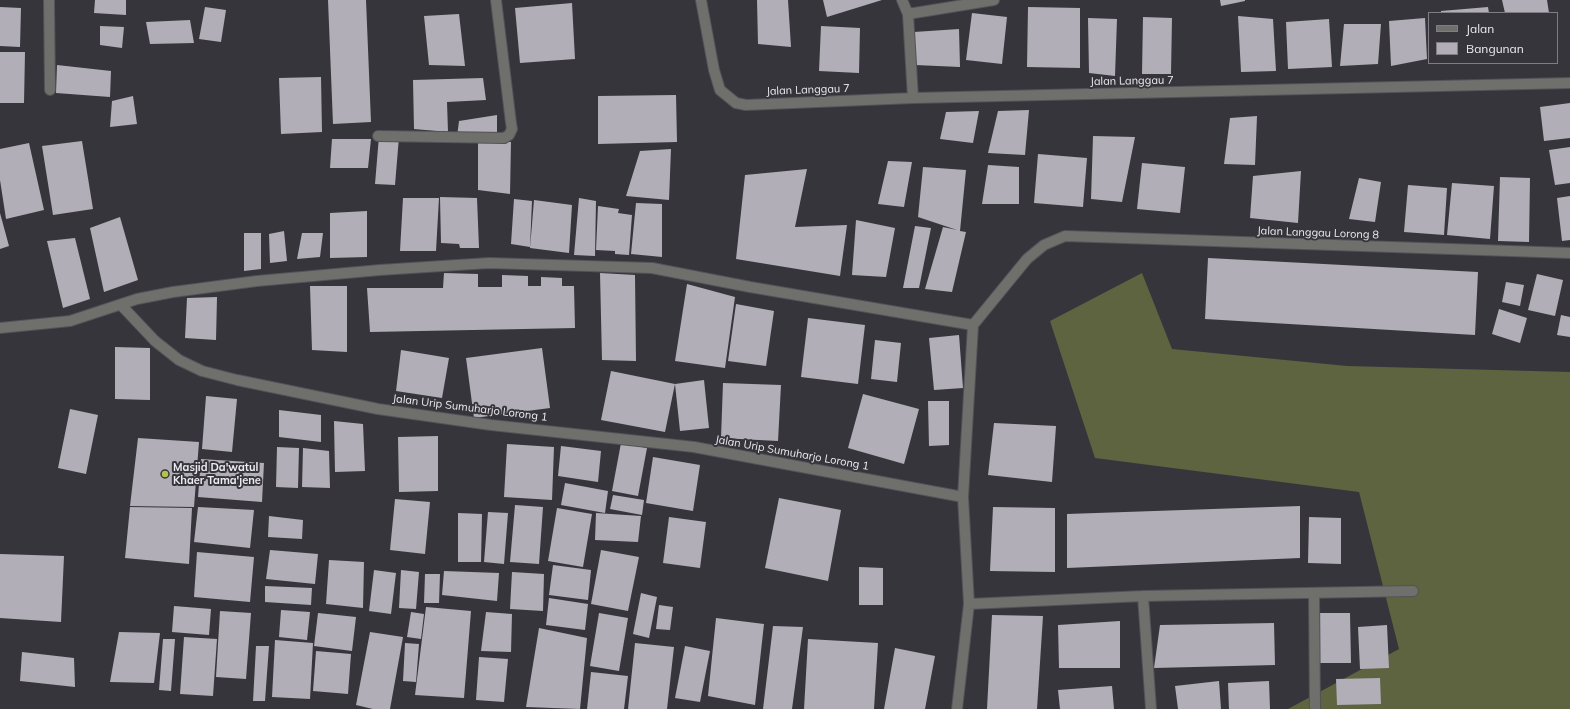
<!DOCTYPE html>
<style>
body{margin:0}
#map{position:relative;width:1570px;height:709px;overflow:hidden;background:#37353c;font-family:Mulish,sans-serif}
canvas{display:block}
.legend{position:absolute;left:1428px;top:12px;width:130px;height:52px;box-sizing:border-box;background:#37353c;border:1px solid #807e84;margin:0;padding:5px 7px;list-style:none;font-size:12px;color:#edecf0}
.legend li{display:flex;align-items:center;gap:8px;height:20px}
.legend b{width:20px;border:1px solid #807e84}
</style>
<div id="map">
<canvas width="1570" height="709"></canvas>
<ul class="legend">
<li><b style="height:5px;background:#6f706c"></b>Jalan</li>
<li><b style="height:11px;background:#b1aeb7"></b>Bangunan</li>
</ul>
</div>
<script>
const context = document.querySelector('canvas').getContext('2d');
context.lineJoin = 'round';
function fill(path, color) { context.fillStyle = color; context.fill(path, 'evenodd'); }
const shape = rows => new Path2D(rows.map(r => 'M' + r).join(''));
function trace(path, color, width, dash) { context.strokeStyle = color; context.lineWidth = width; context.lineCap = dash ? 'butt' : 'round'; context.setLineDash(dash || []); context.stroke(path); }
function label(font, color, halo, rows, align = 'center') {
  context.font = font + ' Mulish,sans-serif'; context.lineWidth = 4; context.setLineDash([]); context.textBaseline = 'middle'; context.strokeStyle = halo; context.fillStyle = color; for (const [text, x, y, turn = 0] of rows) {
    context.save(); context.translate(x, y); context.rotate((+turn || 0) * Math.PI / 180); context.textAlign = isNaN(turn) ? turn : align; if (halo) context.strokeText(text, 0, 0); context.fillText(text, 0, 0); context.restore();
  }
}
const forest = shape([
 [1142,273,1172,349,1347,366,1570,372,1570,709,1288,709,1399,649,1359,492,1095,458,1050,321]
]);
const building = shape([
 [95,0,126,0,126,15,94,13],
 [328,0,366,0,371,122,333,124],
 [757,0,788,0,791,47,758,44],
 [823,0,882,0,827,17],
 [1220,0,1245,0,1245,1,1221,6],
 [1502,0,1547,0,1549,13,1505,13],
 [572,3,575,59,520,63,515,8],
 [0,7,21,8,20,47,0,46],
 [205,7,226,10,221,42,199,39],
 [1028,7,1080,8,1080,68,1027,67],
 [1488,7,1489,13,1441,13,1441,11],
 [972,13,1007,17,1002,64,966,60],
 [459,14,465,66,429,65,424,16],
 [1238,16,1273,19,1276,71,1241,72],
 [1143,17,1172,18,1171,74,1142,74],
 [1088,18,1117,19,1115,76,1089,73],
 [1425,18,1427,59,1391,66,1389,21],
 [1329,19,1332,67,1288,69,1286,22],
 [190,20,194,43,150,44,146,22],
 [1344,24,1381,24,1378,64,1340,66],
 [100,26,124,27,122,48,100,45],
 [821,26,860,28,859,73,819,71],
 [959,29,960,67,915,65,914,32],
 [0,52,25,52,24,103,0,103],
 [57,65,111,71,110,97,56,93],
 [321,77,322,132,281,134,279,78],
 [483,78,486,100,447,102,448,132,414,129,413,80],
 [676,95,677,142,598,144,598,96],
 [133,96,137,124,110,127,112,101],
 [1570,103,1570,138,1544,141,1540,107],
 [1029,110,1025,155,988,153,998,111],
 [979,111,973,143,940,139,946,112],
 [497,115,497,137,457,137,459,121],
 [1257,116,1255,165,1224,164,1230,118],
 [379,136,399,137,395,185,375,184],
 [1093,136,1135,137,1122,202,1091,199],
 [332,139,371,139,368,168,330,168],
 [478,139,511,142,510,194,478,190],
 [82,141,93,209,53,215,42,146],
 [29,143,44,210,6,219,0,180,0,149],
 [1570,147,1570,183,1555,185,1549,150],
 [671,149,669,200,626,196,640,151],
 [1038,154,1087,158,1083,207,1034,203],
 [888,161,912,162,904,207,878,204],
 [1142,163,1185,167,1180,213,1137,209],
 [988,165,1019,167,1019,204,982,204],
 [923,167,966,170,960,231,966,232,952,292,925,289,943,227,957,230,918,217],
 [807,169,795,227,847,225,840,276,736,259,745,175],
 [1301,171,1298,223,1250,218,1253,176],
 [1500,177,1530,178,1529,242,1498,241],
 [1359,178,1381,182,1375,222,1349,219],
 [1452,183,1494,186,1490,239,1447,235],
 [1408,185,1447,188,1444,235,1404,232],
 [1570,196,1570,240,1562,241,1557,198],
 [440,197,477,198,479,248,460,248,459,244,441,243],
 [403,198,439,198,436,251,400,251],
 [579,198,596,201,595,256,574,255],
 [514,199,532,201,530,247,511,244],
 [534,200,572,205,569,253,530,248],
 [636,203,662,204,662,257,631,254],
 [598,206,619,209,618,213,632,215,629,255,615,254,615,251,596,250],
 [367,211,367,257,330,258,330,213],
 [0,213,9,246,0,249],
 [120,217,138,280,104,292,90,228],
 [856,220,895,228,886,277,852,275],
 [915,226,931,228,919,288,903,288],
 [284,231,287,261,270,263,269,234],
 [244,233,261,233,261,269,244,271],
 [302,233,323,233,320,257,297,259],
 [75,238,90,299,63,308,47,241],
 [1208,258,1478,272,1475,335,1205,319],
 [444,273,478,274,478,287,502,287,502,275,528,276,528,286,541,286,541,277,562,278,562,286,574,286,575,328,370,332,367,288,443,288],
 [600,273,635,275,636,361,602,360],
 [1537,274,1563,280,1555,316,1528,310],
 [1506,282,1524,285,1520,306,1502,302],
 [687,284,735,297,725,368,675,361],
 [310,286,347,286,347,352,312,350],
 [217,297,216,340,185,338,187,298],
 [736,304,774,311,766,366,728,361],
 [1499,309,1527,318,1520,343,1492,334],
 [1561,315,1570,317,1570,337,1557,335],
 [808,318,865,325,858,384,801,377],
 [959,335,963,388,934,390,929,338],
 [875,340,901,343,897,382,871,379],
 [115,347,150,348,150,400,115,399],
 [542,348,550,408,474,418,466,358],
 [401,350,449,358,442,398,396,391],
 [611,371,675,384,665,432,601,420],
 [704,380,709,428,680,431,675,384],
 [723,383,781,385,778,441,721,438],
 [863,394,919,409,904,464,848,448],
 [206,396,237,399,232,452,202,449],
 [928,401,949,401,949,445,929,446],
 [70,409,98,415,86,474,58,468],
 [279,410,321,415,321,442,279,437],
 [334,421,363,424,365,471,335,472],
 [994,423,1056,426,1052,482,988,475],
 [438,436,438,491,399,492,398,437],
 [138,438,199,442,194,507,130,506],
 [621,443,647,448,638,496,612,491],
 [507,444,554,447,552,500,504,497],
 [561,446,601,451,598,482,558,476],
 [277,447,299,448,298,488,276,487],
 [303,448,329,451,330,488,302,487],
 [653,457,700,465,693,511,646,503],
 [201,459,264,463,262,502,198,497],
 [565,483,608,491,605,513,561,505],
 [613,495,644,500,642,515,610,509],
 [779,498,841,510,828,581,765,568],
 [395,499,430,502,425,554,390,550],
 [515,505,543,507,539,564,510,562],
 [1300,506,1300,558,1067,568,1067,514],
 [130,507,192,508,189,564,125,558],
 [198,507,254,510,250,548,194,542],
 [993,507,1055,508,1055,572,990,571],
 [557,508,592,514,583,567,548,561],
 [488,512,508,513,504,564,484,562],
 [458,513,482,514,481,562,458,562],
 [596,513,641,516,638,542,595,540],
 [269,516,303,520,302,539,268,537],
 [669,517,706,522,700,568,663,563],
 [1309,517,1341,518,1341,564,1308,563],
 [270,550,318,554,315,584,266,579],
 [601,550,639,557,628,611,591,604],
 [197,552,254,557,250,602,194,597],
 [0,554,64,556,61,622,0,618],
 [329,560,364,562,363,608,326,604],
 [553,565,591,570,588,600,549,595],
 [859,567,883,568,883,605,859,605],
 [374,570,396,573,391,614,369,611],
 [401,570,419,572,416,609,399,608],
 [444,571,499,573,497,601,442,595],
 [512,572,544,574,543,611,510,609],
 [425,574,440,574,439,603,424,603],
 [265,586,312,588,311,605,265,602],
 [641,593,657,597,649,638,633,634],
 [549,598,588,604,585,630,546,625],
 [659,605,673,607,670,630,656,629],
 [174,606,211,609,209,635,172,632],
 [426,607,471,611,464,698,415,695],
 [281,610,310,612,307,640,279,637],
 [220,611,251,613,246,679,216,677],
 [411,612,424,614,421,639,407,637],
 [486,612,512,614,511,652,481,651],
 [318,613,356,617,352,651,314,646],
 [599,613,628,618,619,671,590,666],
 [1318,613,1350,613,1351,663,1318,663],
 [992,615,1043,616,1037,709,987,709],
 [716,618,764,624,755,705,708,696],
 [1120,621,1120,668,1059,668,1058,625],
 [1274,623,1275,665,1154,668,1160,625],
 [1387,625,1389,668,1360,669,1358,627],
 [773,626,803,627,792,709,763,709],
 [539,628,587,638,580,709,526,707],
 [119,632,160,633,154,683,110,682],
 [370,632,403,637,390,709,373,709,356,705],
 [184,637,217,639,213,696,180,694],
 [163,639,175,639,171,691,159,690],
 [808,639,878,643,874,709,804,709],
 [275,640,313,643,310,699,272,697],
 [405,643,419,644,416,682,403,681],
 [635,643,674,647,667,709,628,709],
 [256,646,269,646,265,701,253,701],
 [685,646,710,651,700,702,675,698],
 [895,648,935,656,925,709,884,709],
 [316,651,351,654,348,694,313,691],
 [22,652,74,658,75,687,20,681],
 [479,657,508,659,504,702,476,700],
 [591,672,628,676,624,709,587,709],
 [1380,678,1381,704,1337,705,1336,679],
 [1219,681,1221,709,1178,709,1175,686],
 [1269,681,1270,709,1229,709,1228,683],
 [1112,686,1114,709,1060,709,1058,690]
]);
const street = shape([
 [49,0,50,90],
 [701,0,714,70,720,90,736,103,746,105,913,98,1570,83],
 [902,0,908,14,913,98],
 [908,14,994,0],
 [378,136,504,138,509,135,512,129,511,123,496,0],
 [121,305,155,341,179,360,202,371,237,380,378,409,491,425,694,447,963,497],
 [0,328,70,321,137,299,173,292,257,281,380,270,489,263,652,268,750,287,973,325],
 [1314,593,1315,709],
 [1143,596,1151,709],
 [969,604,1143,596,1413,591],
 [957,709,969,604,963,497,973,325,1027,259,1044,245,1065,236,1570,253]
]);
const markers = [
 [165,474,4,"#b5c24a"]
];
const streetNames = [
 ["Jalan Langgau 7",1132,81,-1],
 ["Jalan Langgau 7",808,90,-2],
 ["Jalan Langgau Lorong 8",1318,233,2],
 ["Jalan Urip Sumuharjo Lorong 1",470,408,7],
 ["Jalan Urip Sumuharjo Lorong 1",792,453,10]
];
const poiNames = [
 ["Masjid Da'watul",173,468],
 ["Khaer Tama'jene",173,481]
];
fill(forest, '#5e6340');
fill(building, '#b1aeb7');
trace(street, '#545259', 12);
trace(street, '#6f706c', 10);
for (const [x, y, r, color] of markers) { const dot = new Path2D(); dot.arc(x, y, r, 0, 2 * Math.PI); context.fillStyle = color; context.fill(dot); trace(dot, '#37353c', 1.5); }
label('11px', '#edecf0', '#37353c', streetNames);
label('bold 11px', '#edecf0', '#37353c', poiNames, 'left');
</script>
